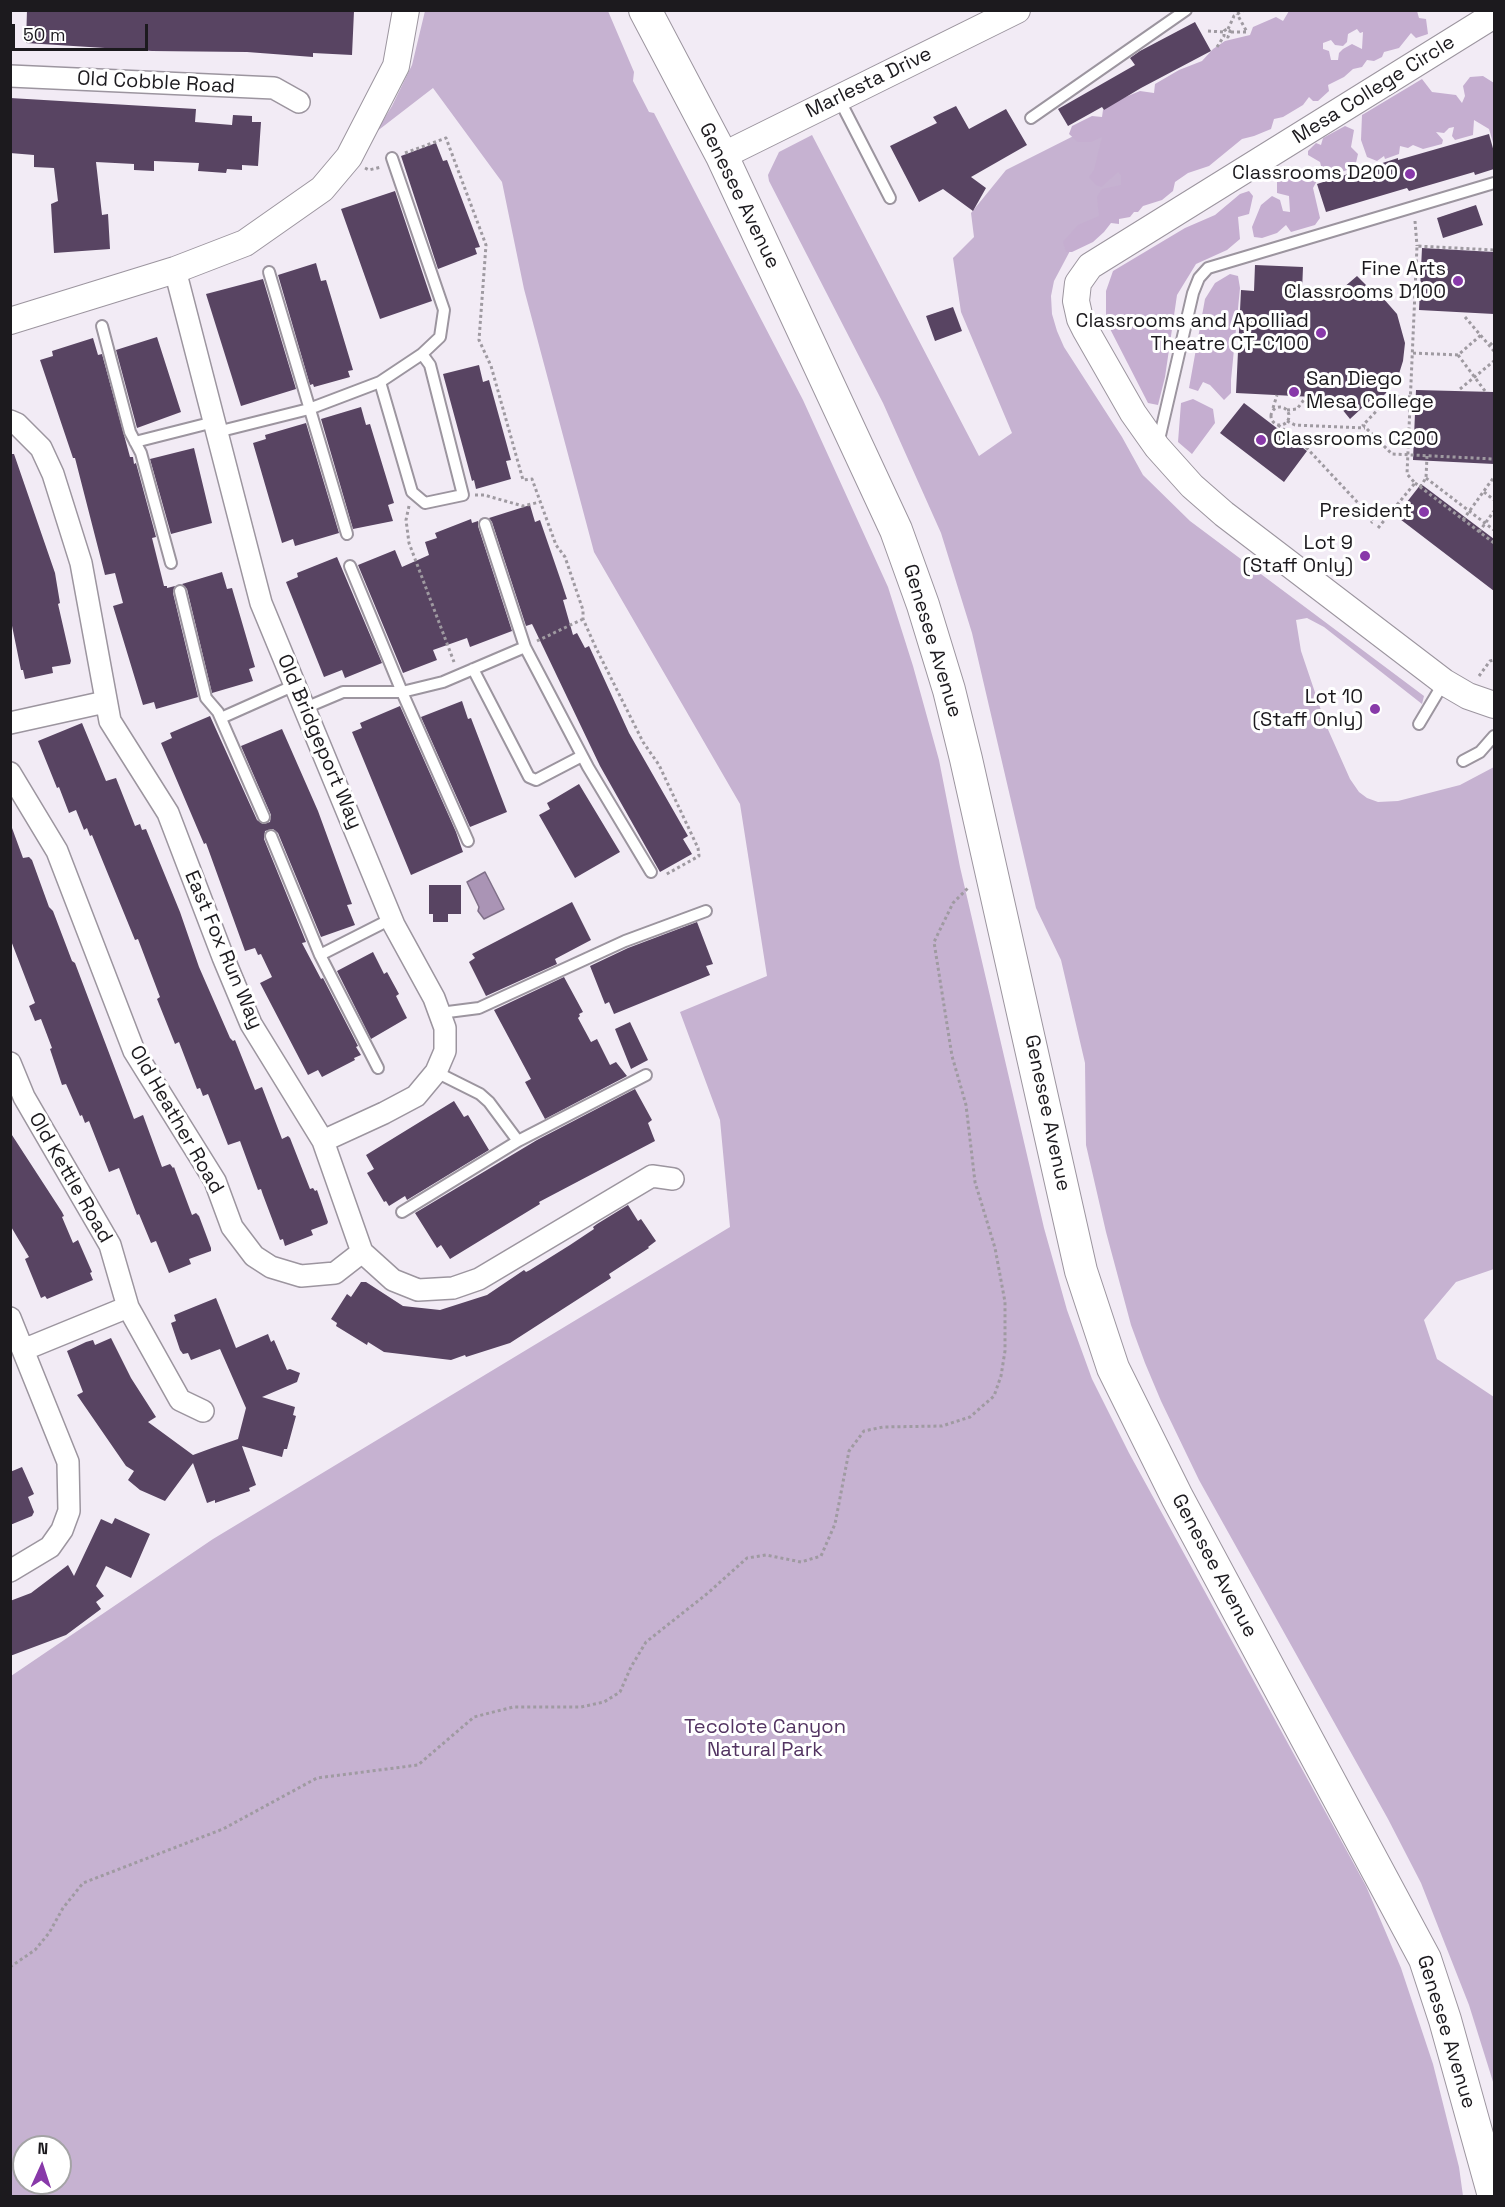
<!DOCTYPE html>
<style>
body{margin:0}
#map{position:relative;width:1505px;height:2207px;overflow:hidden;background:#f2ebf5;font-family:"Space Grotesk",sans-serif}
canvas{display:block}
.frame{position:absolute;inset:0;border:12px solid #1c1a1e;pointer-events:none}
.north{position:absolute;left:12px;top:2135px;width:60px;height:60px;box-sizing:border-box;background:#fff;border:2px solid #a4a3a5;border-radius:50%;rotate:3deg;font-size:16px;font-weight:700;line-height:24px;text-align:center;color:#1c1a1e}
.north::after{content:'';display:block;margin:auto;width:21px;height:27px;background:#8839a9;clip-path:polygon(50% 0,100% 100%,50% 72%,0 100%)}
.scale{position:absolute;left:12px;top:24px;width:136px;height:27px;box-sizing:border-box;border:3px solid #1c1a1e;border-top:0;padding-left:8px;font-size:18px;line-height:21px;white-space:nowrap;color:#1c1a1e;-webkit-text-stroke:4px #fff;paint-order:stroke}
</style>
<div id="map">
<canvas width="1505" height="2207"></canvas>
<div class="frame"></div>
<div class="north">N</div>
<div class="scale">50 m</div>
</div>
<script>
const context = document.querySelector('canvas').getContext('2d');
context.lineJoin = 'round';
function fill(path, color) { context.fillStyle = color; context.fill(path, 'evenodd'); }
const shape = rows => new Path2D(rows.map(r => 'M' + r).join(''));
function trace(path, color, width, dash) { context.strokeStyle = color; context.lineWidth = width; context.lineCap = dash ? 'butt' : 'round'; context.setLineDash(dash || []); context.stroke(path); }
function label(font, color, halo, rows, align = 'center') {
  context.font = font + ' "Space Grotesk",sans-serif'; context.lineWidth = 6; context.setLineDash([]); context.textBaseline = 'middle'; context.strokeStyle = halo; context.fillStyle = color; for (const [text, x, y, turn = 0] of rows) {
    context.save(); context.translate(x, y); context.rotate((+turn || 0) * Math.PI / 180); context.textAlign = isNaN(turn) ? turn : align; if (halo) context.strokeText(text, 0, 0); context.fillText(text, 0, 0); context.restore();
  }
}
const green = shape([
 [425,11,608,11,634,72,633,81,649,112,654,113,803,400,888,587,913,666,939,760,960,867,1044,1228,1067,1310,1092,1379,1129,1453,1366,1886,1401,1968,1433,2064,1459,2167,1463,2196,11,2196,11,1676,213,1539,730,1227,720,1120,680,1012,767,976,740,804,594,552,524,289,502,182,433,88,376,132,392,106,412,65],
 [24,2147,60,2147,60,2183,24,2183],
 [1143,101,1129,210,1071,249,1054,281,1051,296,1052,314,1057,331,1064,347,1122,437,1143,475,1190,521,1424,696,1422,704,1324,627,1307,618,1296,620,1301,651,1326,725,1350,779,1359,792,1367,798,1378,802,1398,801,1460,785,1494,767,1494,1269,1456,1282,1424,1320,1437,1359,1494,1397,1494,2085,1469,2005,1421,1883,1388,1819,1199,1480,1161,1401,1145,1363,1131,1325,1106,1232,1086,1145,1085,1063,1061,960,1036,908,972,633,941,533,883,403,769,181,768,175,779,152,812,135,979,456,1012,433,961,312,953,258,974,237,971,213,1006,170]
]);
const forest = shape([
 [1289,11,1417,11,1419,18,1426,19,1428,34,1416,38,1411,33,1399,48,1384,52,1382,57,1374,61,1367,60,1362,67,1353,69,1344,77,1328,85,1329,91,1318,101,1313,101,1309,97,1303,105,1283,117,1274,119,1271,129,1254,136,1242,139,1209,166,1188,173,1175,182,1173,191,1162,200,1143,206,1138,212,1134,212,1130,217,1119,219,1119,224,1111,223,1104,232,1093,242,1072,252,1066,252,1063,242,1078,225,1099,216,1097,197,1102,189,1121,185,1121,175,1118,172,1101,187,1096,185,1089,177,1094,170,1102,137,1091,142,1078,142,1069,134,1072,126,1092,116,1102,117,1103,110,1118,100,1140,91,1154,93,1155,84,1179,70,1202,61,1213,49,1225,41,1250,35,1253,27,1276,17,1283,21],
 [1357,29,1360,33,1363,32,1362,49,1352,44,1343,49,1339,53,1338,60,1331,60,1329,51,1323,49,1323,43,1331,40,1335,45,1343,46,1347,42,1348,34],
 [1483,76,1494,83,1494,146,1489,129,1474,120,1473,135,1455,140,1452,136,1454,127,1449,128,1444,133,1436,132,1443,140,1442,144,1423,149,1413,145,1408,148,1400,146,1399,154,1385,159,1384,156,1377,161,1367,157,1361,140,1362,115,1422,79,1432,92,1456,95,1462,103,1465,96,1463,86,1470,77],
 [1345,126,1354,130,1351,147,1358,154,1355,167,1331,176,1323,173,1320,162,1308,155,1308,151,1316,143,1321,145,1323,138],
 [1314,170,1320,175,1313,188,1320,218,1315,225,1291,232,1286,225,1277,233,1262,238,1254,237,1252,227,1261,205,1272,196,1280,200,1283,211,1290,212,1289,196,1277,193,1277,180,1286,173],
 [1249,191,1253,196,1249,214,1238,217,1240,239,1227,250,1196,264,1177,295,1165,377,1158,405,1148,403,1106,321,1106,291,1113,271,1185,228,1215,215,1240,194],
 [1230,274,1238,276,1240,288,1231,380,1231,393,1224,400,1210,385,1203,382,1198,391,1189,388,1205,299,1215,283],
 [1193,399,1213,409,1215,423,1192,454,1178,442,1181,403]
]);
const water = shape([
 [485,872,504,909,484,919,478,911,479,907,467,882,485,872]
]);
const building = shape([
 [27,10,354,11,352,55,313,53,313,57,247,52,152,51,26,43],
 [1195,22,1211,51,1141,88,1104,110,1102,107,1068,126,1058,109,1135,65,1130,58,1140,51],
 [10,98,196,109,195,122,232,125,233,115,252,116,252,122,261,122,258,166,242,165,242,170,227,169,226,173,198,171,199,163,154,161,154,171,134,170,134,164,96,162,102,215,108,214,110,249,54,253,51,204,58,201,54,168,34,167,34,155,10,153],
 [956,106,969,129,1006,109,1027,145,971,177,986,188,973,211,943,189,919,202,890,146,937,123,933,117],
 [1489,134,1494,152,1494,169,1475,175,1474,172,1409,191,1407,188,1326,212,1317,184,1398,158,1398,160],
 [436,143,443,161,447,160,480,247,475,248,477,254,438,269,401,156],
 [395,191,432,301,380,319,341,209],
 [1476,205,1483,225,1443,238,1437,218],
 [1422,248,1494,252,1494,314,1419,310],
 [316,263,321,281,326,280,353,370,348,371,350,377,314,387,313,384,310,385,278,275],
 [1255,265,1303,267,1302,292,1336,294,1357,276,1381,300,1383,298,1397,314,1405,343,1403,361,1398,377,1386,393,1379,400,1375,396,1350,419,1333,398,1236,393,1241,290,1254,291],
 [263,279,296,389,241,406,206,294],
 [953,307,962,331,935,341,926,316],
 [157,337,181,412,137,428,116,350],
 [93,338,98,355,102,354,130,457,133,457,134,464,136,463,156,537,152,538,164,586,167,586,167,588,175,586,173,593,198,697,156,709,154,702,143,705,113,606,123,603,115,573,105,575,75,458,73,458,40,360,53,356,52,351],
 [479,365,483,382,489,380,511,460,506,461,511,479,476,489,474,480,472,481,443,374],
 [1416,390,1494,392,1494,464,1413,460],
 [1244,403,1307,451,1284,482,1220,433],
 [361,407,366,425,370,424,394,503,388,505,393,521,353,529,321,419],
 [306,423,339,533,295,546,293,539,282,543,253,443,266,439,265,435],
 [194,448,212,523,171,534,150,459],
 [10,454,14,454,55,573,60,603,58,604,71,661,70,664,52,667,53,673,25,679,23,670,21,670,10,616],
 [1421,484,1494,539,1494,591,1396,516],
 [530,505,535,522,540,520,562,584,567,599,563,600,573,635,577,633,585,648,589,646,629,733,688,836,683,839,692,854,660,872,600,766,534,628,532,624,526,626,492,522,489,518],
 [471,519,472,523,478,521,478,526,512,631,470,647,467,638,433,650,437,660,403,673,358,565,395,550,402,567,429,555,425,542,437,538,435,533],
 [337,557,382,663,345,678,342,670,324,677,286,582,298,577,297,573],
 [222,572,227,589,232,588,255,667,249,669,253,681,212,693,187,589,182,584],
 [462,701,468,719,471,718,507,812,470,827,421,717],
 [400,706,456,832,463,852,411,875,352,732,362,728,360,723],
 [210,716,257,820,263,824,270,822,271,815,241,746,282,729,318,811,352,904,347,905,355,925,321,937,278,833,273,829,265,831,264,839,306,942,302,943,321,979,323,978,358,1046,356,1047,361,1055,354,1058,355,1060,322,1077,318,1070,308,1075,260,983,272,977,261,954,258,955,255,948,245,951,206,843,204,844,161,743,172,738,170,733],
 [82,723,106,781,116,778,135,826,140,824,142,830,146,829,180,912,199,967,230,1038,233,1041,235,1040,255,1090,262,1087,282,1139,288,1136,290,1138,310,1189,313,1188,315,1191,317,1190,328,1222,327,1224,311,1230,313,1235,285,1246,283,1239,280,1240,263,1195,261,1189,258,1190,240,1141,228,1145,208,1094,203,1096,200,1088,197,1089,179,1042,175,1044,157,999,160,997,138,939,135,940,92,835,90,836,87,828,84,830,76,810,69,813,59,787,57,788,38,741],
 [579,784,620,852,575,878,539,815,550,809,547,803],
 [12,828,23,858,29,857,32,860,49,907,53,911,72,961,75,963,134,1119,143,1115,162,1167,170,1164,173,1168,174,1167,192,1215,196,1213,199,1216,211,1248,211,1251,189,1259,191,1264,169,1273,156,1241,151,1243,139,1214,137,1215,119,1168,109,1172,89,1121,85,1123,82,1115,80,1116,66,1084,62,1085,50,1049,52,1048,41,1019,35,1021,29,1006,35,1003,10,938,10,829],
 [429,885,461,885,461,914,448,914,448,922,433,922,433,914,429,914],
 [572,902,591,940,555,959,557,964,486,996,469,962,475,958,472,954],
 [697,922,713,964,706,966,710,975,614,1014,609,1002,605,1004,590,966,628,948],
 [373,952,384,974,387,972,399,994,396,996,407,1018,371,1039,337,971],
 [564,977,583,1012,579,1014,580,1016,578,1018,591,1042,597,1039,610,1065,616,1062,627,1076,545,1119,525,1082,531,1079,494,1010],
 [630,1022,648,1060,631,1069,615,1029],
 [635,1089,652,1120,648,1123,655,1141,539,1202,540,1204,450,1259,441,1245,437,1248,415,1213,537,1140],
 [454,1101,464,1117,468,1115,489,1150,407,1200,405,1196,389,1206,386,1201,384,1202,367,1173,374,1169,366,1155],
 [10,1132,62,1212,64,1216,62,1217,73,1243,78,1240,92,1272,90,1273,93,1280,47,1299,45,1296,41,1298,25,1259,29,1257,10,1225],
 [628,1205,638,1221,641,1219,656,1241,648,1247,649,1248,609,1274,611,1278,510,1343,466,1357,465,1355,451,1360,384,1352,368,1342,367,1345,336,1326,337,1323,331,1319,347,1294,351,1297,361,1282,366,1282,403,1306,440,1310,487,1295,524,1270,526,1272,530,1270,570,1245,594,1229,593,1227,597,1224],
 [216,1298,236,1348,268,1334,271,1342,274,1340,287,1370,290,1369,300,1373,297,1382,262,1397,295,1407,293,1415,296,1416,287,1449,284,1449,282,1457,242,1446,256,1485,249,1488,250,1491,215,1503,215,1500,207,1503,193,1463,165,1501,140,1490,128,1480,134,1471,126,1466,77,1395,83,1392,67,1351,86,1342,93,1340,95,1345,111,1338,131,1378,156,1417,148,1422,193,1455,212,1448,238,1439,246,1408,220,1349,191,1360,188,1353,183,1354,180,1350,171,1323,176,1321,174,1315],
 [22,1467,34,1494,28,1497,34,1512,32,1516,10,1525,10,1472],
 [115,1518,150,1534,131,1578,106,1566,96,1586,104,1596,96,1602,101,1609,66,1635,10,1656,10,1601,31,1593,68,1565,74,1576,101,1519,112,1524]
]);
const path = shape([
 [1275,10,1275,11],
 [1228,29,1234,16,1244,10],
 [1208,31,1223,32],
 [1231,32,1247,32,1237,14],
 [1217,47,1224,36,1224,31,1227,29,1230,31,1228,37,1224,36],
 [405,153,446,138,486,245,479,340,491,366,523,480,532,479,556,545,565,557,583,610,583,619,596,648,643,742,659,765,698,848,699,856,665,875],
 [365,168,369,170,381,167],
 [1415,221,1417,246],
 [1465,317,1494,351],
 [1490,345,1494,341],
 [1413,353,1458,355,1481,335],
 [1458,355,1485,391],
 [1460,389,1494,361],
 [1411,397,1391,396,1363,425,1392,454,1494,459],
 '1271 416a9 9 0 1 1 18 0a9 9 0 1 1-18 0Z',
 [1273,408,1277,395],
 [1287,410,1297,409,1306,397],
 [1287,421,1295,425,1365,428],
 [1278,425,1303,444,1374,520,1371,523],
 [1426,478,1494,530],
 [1415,483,1494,543],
 [1420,487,1426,478,1427,456],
 [1484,492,1494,500],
 [475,495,484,495,523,506,540,502],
 [409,506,406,520,409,543,454,662],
 [1463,520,1494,477],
 [1378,528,1415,483,1407,474,1417,246,1494,250],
 [1479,532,1494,511],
 [537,641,583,619],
 [1479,676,1490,661,1494,660],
 [10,1967,35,1950,49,1933,63,1908,83,1883,223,1829,317,1778,418,1765,474,1717,513,1707,581,1707,604,1702,620,1692,631,1667,646,1642,708,1593,747,1558,766,1555,801,1562,821,1556,835,1524,849,1451,864,1431,883,1427,942,1426,970,1417,994,1396,1001,1376,1005,1351,1005,1302,995,1248,975,1182,966,1105,952,1056,934,942,953,903,969,887]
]);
const service = shape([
 [839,99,890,198],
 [1031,118,1186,10],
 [269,272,347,534],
 [102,326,130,432,141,453,171,563],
 [380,382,412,492,425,503,463,495,430,365,422,354],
 [217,432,309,409,380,382,422,354,440,337,444,310,392,158],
 [135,442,214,422],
 [1158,444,1193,293,1199,278,1208,268,1494,183],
 [485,524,525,647,588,767,651,872],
 [350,566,402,692,468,841],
 [180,591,206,698,218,712,264,817],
 [473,669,529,777,536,780,582,756],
 [305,708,343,692,402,692,443,682,525,647],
 [221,718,295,685],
 [1419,724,1444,682],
 [1463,761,1480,752,1494,736],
 [271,836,320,955,378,1068],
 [320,955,391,919],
 [440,1013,479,1008,625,941,706,911],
 [436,1072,480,1094,489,1102,518,1141],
 [402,1212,518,1141,646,1075]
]);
const minor = shape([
 [10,76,274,88,299,102],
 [175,270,261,603,394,925,434,998,445,1028,445,1051,436,1072,416,1096,384,1113,323,1141],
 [10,421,17,424,41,448,53,474,81,563,110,721,168,813,223,957,251,1024,323,1141,362,1252,393,1280,418,1290,453,1288,479,1279,652,1176,673,1179],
 [10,723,105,702],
 [10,773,57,851,134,1051,215,1181,232,1227,254,1256,271,1267,301,1276,335,1273,362,1252],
 [10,1063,24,1097,110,1245,128,1307,180,1400,203,1411],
 [10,1318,68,1462,69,1511,62,1530,50,1547,10,1571],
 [23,1350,128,1307]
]);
const tertiary = shape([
 [1494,15,1090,266,1078,283,1076,301,1080,319,1085,329,1133,413,1157,447,1192,486,1224,514,1444,682,1468,696,1494,705],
 [722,156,1017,10],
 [10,321,175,270,245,243,322,189,349,157,396,66,406,10]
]);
const primary = shape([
 [645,10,722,156,896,530,923,605,949,690,966,759,1081,1271,1113,1368,1177,1497,1425,1959,1445,2020,1494,2196]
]);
const markers = [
 [1410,174,6,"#8839a9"],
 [1458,281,6,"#8839a9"],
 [1321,333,6,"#8839a9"],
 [1294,392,6,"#8839a9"],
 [1261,440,6,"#8839a9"],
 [1424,512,6,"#8839a9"],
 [1365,556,6,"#8839a9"],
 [1375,709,6,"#8839a9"]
];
const streetNames = [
 ["Old Cobble Road",156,83,3],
 ["Marlesta Drive",869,83,-26],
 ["Mesa College Circle",1374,90,-32],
 ["Genesee Avenue",739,196,64],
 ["Genesee Avenue",932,641,73],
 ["Old Bridgeport Way",319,742,67],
 ["East Fox Run Way",223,950,67],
 ["Genesee Avenue",1047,1113,78],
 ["Old Heather Road",176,1120,60],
 ["Old Kettle Road",70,1178,60],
 ["Genesee Avenue",1214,1566,62],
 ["Genesee Avenue",1446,2032,73]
];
const poiNames = [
 ["Classrooms D200",1398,174],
 ["Fine Arts",1446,270],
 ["Classrooms D100",1446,293],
 ["Classrooms and Apolliad",1309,322],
 ["Theatre CT-C100",1309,345],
 ["San Diego",1306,380,"left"],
 ["Mesa College",1306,403,"left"],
 ["Classrooms C200",1273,440,"left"],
 ["President",1412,512],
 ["Lot 9",1353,544],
 ["(Staff Only)",1353,567],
 ["Lot 10",1363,698],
 ["(Staff Only)",1363,721]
];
const parkNames = [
 ["Tecolote Canyon",765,1728],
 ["Natural Park",765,1751]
];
fill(green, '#c6b2d1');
fill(forest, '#c5aed0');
fill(water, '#aa94b5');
trace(water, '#7f6f88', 1.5);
fill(building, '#584462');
trace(service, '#9c959f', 14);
trace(minor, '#9c959f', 24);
trace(tertiary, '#9c959f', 28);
trace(primary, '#9c959f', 34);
trace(path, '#9f9aa1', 3, [3, 3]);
trace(service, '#fff', 10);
trace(minor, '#fff', 21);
trace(tertiary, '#fff', 26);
trace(primary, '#fff', 32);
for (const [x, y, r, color] of markers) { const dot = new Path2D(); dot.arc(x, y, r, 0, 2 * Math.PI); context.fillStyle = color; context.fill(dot); trace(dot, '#fff', 2); }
label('20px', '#1c1a1e', '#fff', streetNames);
label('20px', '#1c1a1e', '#fff', poiNames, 'right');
label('20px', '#533462', '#fff', parkNames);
</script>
